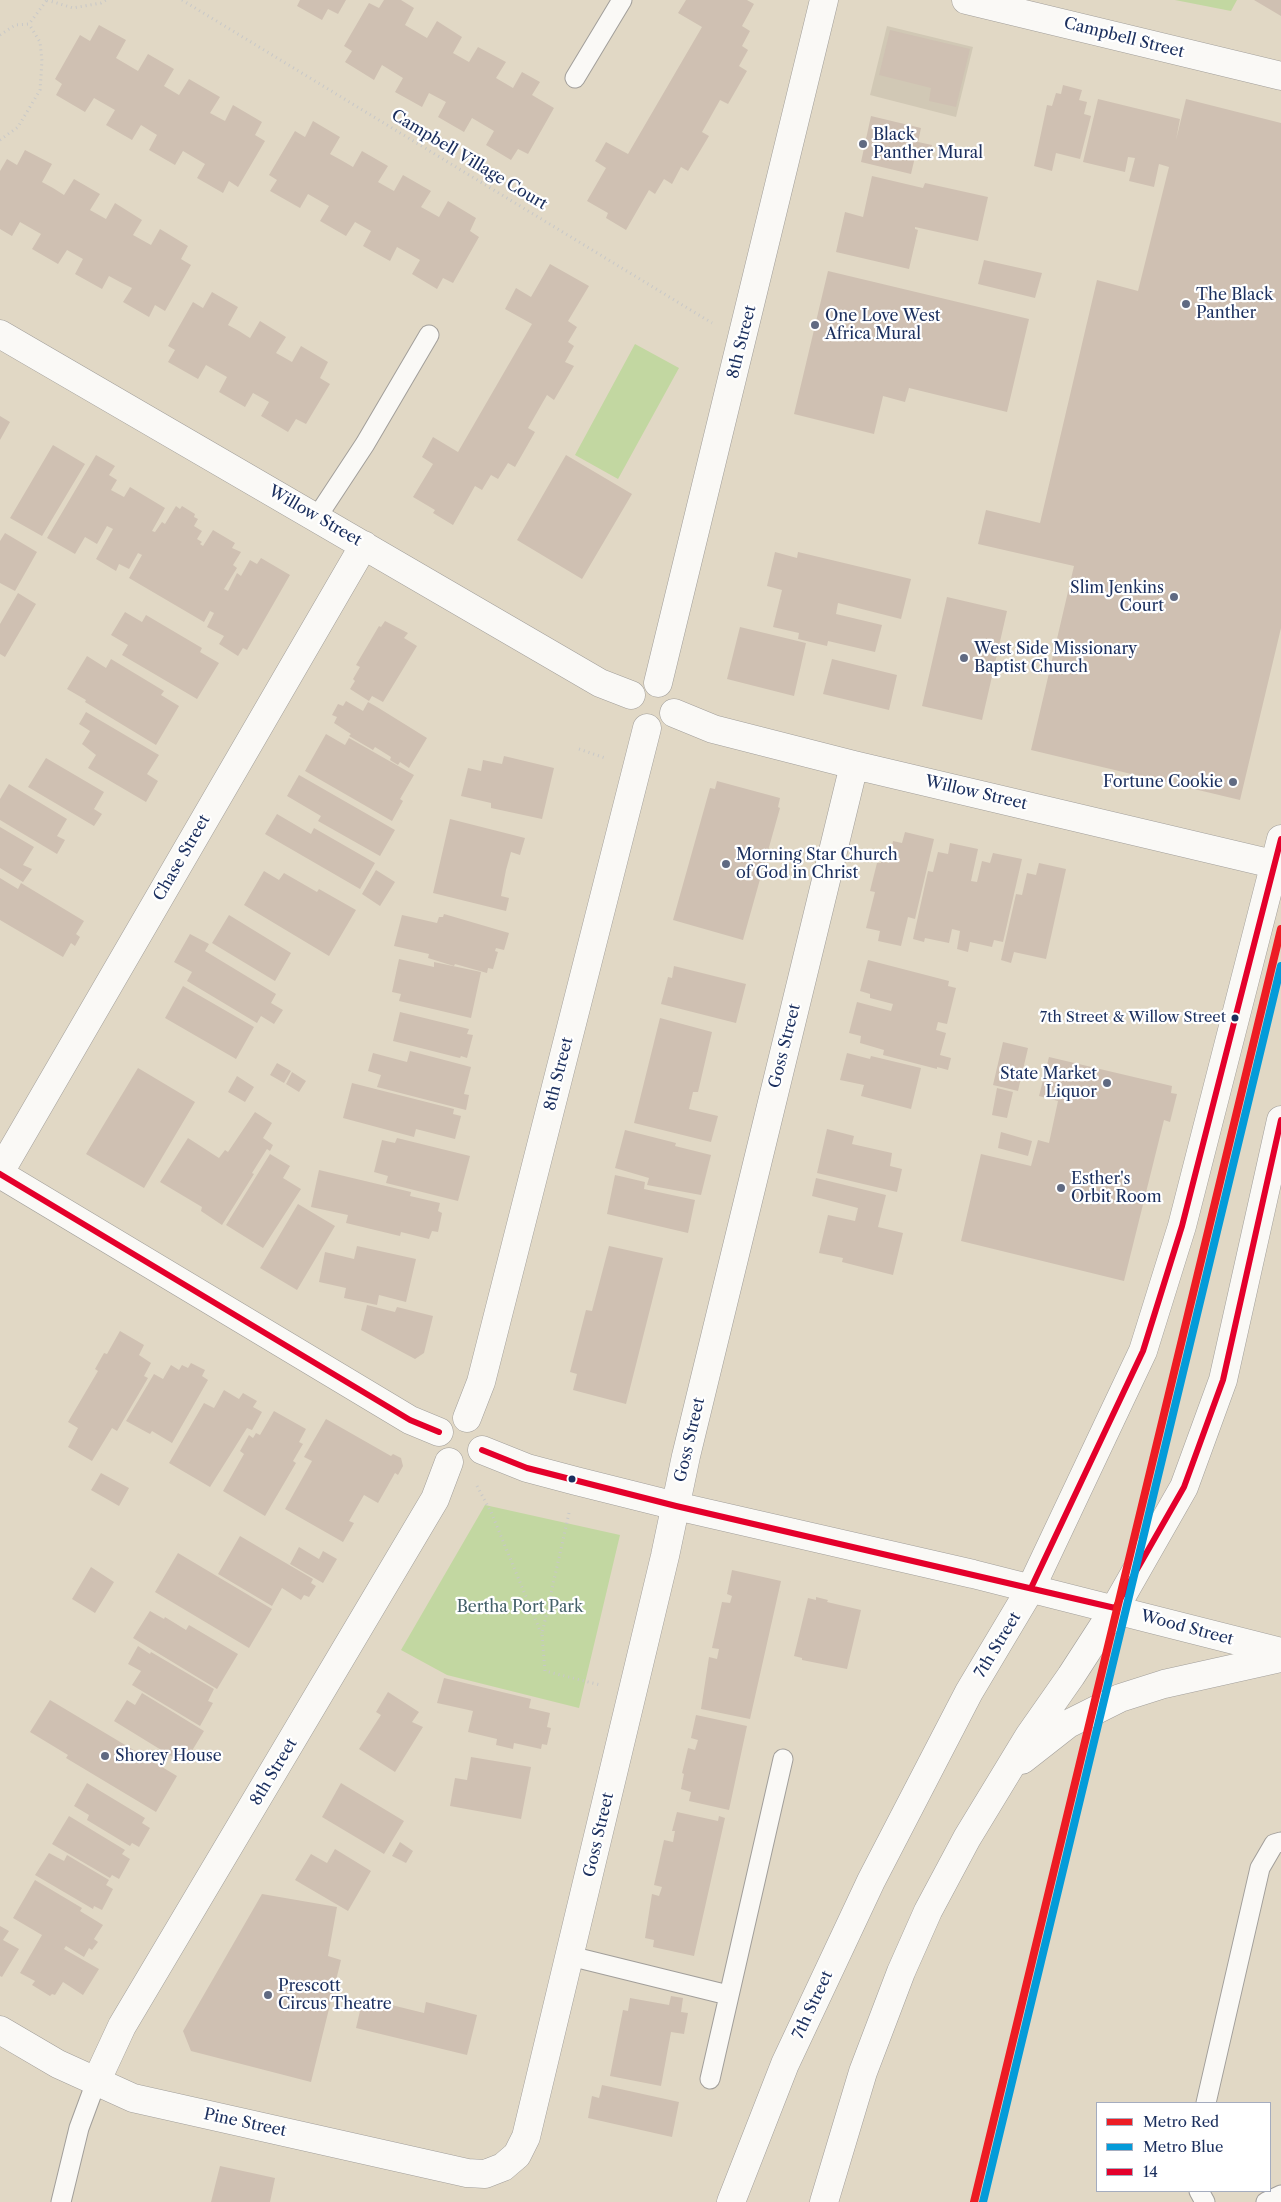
<!DOCTYPE html>
<style>
body{margin:0}
#map{position:relative;width:1281px;height:2202px;overflow:hidden;background:#e1d8c5;font-family:"Libre Caslon Text",serif}
canvas{display:block}
.legend{position:absolute;left:1096px;top:2102px;width:175px;height:90px;box-sizing:border-box;background:#fff;border:1px solid #a4acbf;margin:0;padding:6px 9px;list-style:none;font-size:15px;color:#1b2f5e}
.legend li{display:flex;align-items:center;gap:10px;height:25px}
.legend b{width:25px;border:1px solid #a4acbf}
</style>
<div id="map">
<canvas width="1281" height="2202"></canvas>
<ul class="legend">
<li><b style="height:6px;background:#ed1c24"></b>Metro Red</li>
<li><b style="height:6px;background:#049bd9"></b>Metro Blue</li>
<li><b style="height:6px;background:#e4002b"></b>14</li>
</ul>
</div>
<script>
const context = document.querySelector('canvas').getContext('2d');
context.lineJoin = 'round';
function fill(path, color) { context.fillStyle = color; context.fill(path, 'evenodd'); }
const shape = rows => new Path2D(rows.map(r => 'M' + r).join(''));
function trace(path, color, width, dash) { context.strokeStyle = color; context.lineWidth = width; context.lineCap = dash ? 'butt' : 'round'; context.setLineDash(dash || []); context.stroke(path); }
function label(font, color, halo, rows, align = 'center') {
  context.font = font + ' "Libre Caslon Text",serif'; context.lineWidth = 4.5; context.setLineDash([]); context.textBaseline = 'middle'; context.strokeStyle = halo; context.fillStyle = color; for (const [text, x, y, turn = 0] of rows) {
    context.save(); context.translate(x, y); context.rotate((+turn || 0) * Math.PI / 180); context.textAlign = isNaN(turn) ? turn : align; if (halo) context.strokeText(text, 0, 0); context.fillText(text, 0, 0); context.restore();
  }
}
const built = shape([
 [887,26,973,47,956,117,870,95]
]);
const green = shape([
 [1175,0,1237,0,1231,11],
 [635,344,679,368,618,479,575,455],
 [485,1505,620,1535,579,1708,447,1675,401,1650]
]);
const building = shape([
 [300,0,346,0,338,14,328,9,322,20,297,6],
 [384,0,401,0,414,8,405,25,427,38,437,21,462,37,453,53,469,62,478,47,506,62,496,78,513,88,522,72,540,82,532,95,554,108,528,154,518,149,511,160,486,145,494,131,472,118,464,132,438,117,446,102,429,93,422,107,395,92,403,78,382,65,374,80,345,62,352,51,344,46,369,3,379,8],
 [686,0,747,0,754,4,742,26,750,31,742,46,748,50,739,66,747,71,728,104,720,100,702,132,709,136,688,171,681,167,672,184,664,179,655,194,649,190,626,230,606,218,608,213,587,201,606,168,595,161,606,142,628,154,702,27,678,13],
 [1254,0,1281,0,1281,16],
 [99,25,126,40,116,58,138,71,148,54,174,69,164,86,179,95,189,79,220,97,210,113,225,121,233,105,262,122,255,135,265,141,238,187,229,181,223,193,197,178,205,164,183,151,175,165,149,150,157,135,141,125,132,140,106,125,115,110,94,98,85,112,56,95,62,84,55,79,80,35,90,41],
 [890,30,970,49,956,107,929,101,931,88,879,75],
 [1063,85,1082,90,1079,100,1087,102,1084,114,1091,116,1080,159,1056,153,1052,171,1034,166,1047,105,1052,106,1056,93,1061,94],
 [1098,99,1180,119,1176,140,1186,99,1281,123,1281,628,1240,800,1031,750,1074,566,978,544,986,510,1040,523,1097,280,1138,291,1169,167,1159,164,1154,187,1129,181,1135,158,1128,157,1125,172,1083,162],
 [871,116,921,128,918,142,932,145,929,161,915,157,911,174,861,162],
 [313,121,340,137,330,154,341,160,353,167,362,151,388,166,378,182,394,191,403,175,431,191,421,207,439,217,448,201,476,218,470,231,479,237,453,283,443,278,437,289,412,274,420,260,397,247,390,261,363,246,371,231,355,222,346,236,320,221,329,206,308,194,300,208,270,191,277,180,269,175,295,131,305,137],
 [25,150,52,164,42,182,53,188,64,195,74,179,100,194,90,210,106,219,115,203,142,220,133,235,151,245,160,229,188,246,181,259,191,265,165,311,155,305,149,317,123,302,132,288,120,282,109,276,102,289,75,274,83,259,67,250,58,264,32,249,41,234,20,222,12,236,0,229,0,171,7,159,17,165],
 [872,176,923,188,925,183,988,197,978,241,915,227,915,229,918,230,909,269,836,252,845,212,863,217],
 [984,260,1042,273,1035,298,978,284],
 [550,264,589,286,568,321,577,327,568,342,574,346,565,362,574,366,554,400,547,395,528,428,535,432,515,467,508,463,498,479,491,475,482,490,475,486,453,525,433,513,435,510,413,497,433,464,422,457,433,437,458,452,532,324,505,309,516,288,531,297],
 [828,271,1029,319,1007,412,909,388,905,402,883,396,874,434,794,414],
 [212,292,238,307,228,325,239,331,250,338,260,321,286,337,276,353,285,358,292,362,301,346,328,362,320,378,330,384,306,424,296,419,288,432,261,416,269,402,262,398,253,393,245,407,219,392,227,377,206,365,198,379,168,362,175,350,168,346,193,302,203,308],
 [0,416,10,422,0,440],
 [53,445,85,464,42,536,10,518],
 [96,455,115,466,109,475,117,480,111,490,124,497,130,487,165,508,152,531,155,532,162,522,165,524,176,506,180,509,182,506,195,514,194,517,198,519,194,526,202,531,197,539,202,542,200,544,203,546,213,530,235,543,232,548,241,552,233,565,237,568,224,589,228,591,237,573,241,576,250,560,257,564,261,558,290,575,247,650,243,648,238,656,219,644,224,636,207,627,214,613,210,611,204,622,129,578,142,555,138,553,129,569,119,564,116,571,96,559,113,529,107,526,97,544,85,537,75,554,47,538],
 [566,455,632,494,582,579,517,540],
 [5,533,37,552,15,591,0,583,0,541],
 [775,552,797,558,798,552,911,579,901,619,838,603,836,614,882,625,875,652,828,641,827,646,798,639,799,633,773,627,782,590,767,586],
 [18,593,36,604,5,657,0,654,0,624],
 [947,597,1007,611,982,720,922,706],
 [125,612,142,622,146,615,202,648,200,652,219,663,197,699,122,655,128,645,111,635],
 [385,621,408,633,404,638,417,646,383,702,372,696,369,701,350,689,355,681,353,679,360,667,356,665,379,626,381,627],
 [740,627,806,643,794,696,727,679],
 [87,656,106,668,111,659,164,691,161,695,179,706,156,745,85,702,86,700,67,689],
 [832,659,897,675,889,710,823,694],
 [346,701,363,711,368,702,377,707,427,738,409,768,400,762,398,765,390,760,391,757,375,747,373,750,349,736,351,734,334,723,337,717,332,715,338,704,343,706],
 [86,712,159,755,147,774,158,781,146,802,88,768,96,755,82,744,90,731,79,724],
 [326,734,345,745,349,738,414,775,400,799,403,801,392,821,305,771],
 [504,756,554,768,542,819,491,808,491,803,461,796,468,768,481,771,483,760,502,764],
 [46,758,104,792,94,809,102,814,94,826,28,787],
 [299,775,395,830,380,856,318,821,321,816,287,796],
 [717,781,780,798,778,807,780,808,743,940,673,920,710,788,715,789],
 [9,784,67,819,57,836,65,840,57,854,0,820,0,799],
 [277,814,311,834,314,828,375,863,360,889,265,834],
 [450,819,525,838,520,855,511,852,506,870,501,896,509,898,506,911,433,893],
 [0,827,34,847,23,865,32,869,23,882,0,868],
 [905,832,934,839,915,919,908,917,901,946,878,941,880,931,866,928,875,892,870,891,877,863,881,863,881,861,889,863,893,841,902,843],
 [950,843,978,849,971,881,977,882,982,861,990,863,993,853,1022,859,1003,942,994,940,992,947,970,942,968,952,957,949,960,931,952,929,949,943,925,938,924,942,913,939,928,871,933,872,938,852,948,854],
 [1039,863,1066,869,1046,959,1014,952,1011,963,1001,960,1016,894,1022,895,1027,873,1036,875],
 [376,870,395,882,380,906,362,894],
 [264,871,279,880,284,873,317,892,319,889,356,910,329,956,244,905],
 [0,878,18,889,21,883,84,921,76,934,80,937,75,946,71,943,63,957,0,920],
 [444,914,509,933,504,950,496,948,495,951,498,952,493,969,488,968,487,973,455,964,454,966,428,958,429,954,394,946,402,915,437,923,439,917,443,917],
 [229,915,291,953,275,981,212,943],
 [190,934,209,944,205,951,276,994,271,1003,283,1010,274,1024,261,1016,257,1023,187,981,192,972,174,962],
 [399,959,434,967,434,962,481,972,471,1018,399,1001,401,994,392,992],
 [868,960,949,981,948,986,956,988,947,1024,938,1022,936,1030,946,1033,940,1055,951,1058,948,1070,937,1067,937,1069,883,1055,884,1050,860,1043,861,1036,849,1033,857,1002,891,1011,893,1004,870,998,870,994,860,991],
 [674,966,746,984,736,1023,661,1004,668,977,672,978],
 [183,986,254,1027,236,1059,165,1018],
 [400,1012,469,1029,467,1034,473,1035,467,1058,461,1056,460,1058,393,1041],
 [660,1018,712,1032,698,1092,693,1092,689,1109,718,1116,711,1142,634,1123],
 [1003,1042,1028,1048,1018,1091,993,1085],
 [410,1051,471,1067,464,1094,469,1095,466,1110,377,1087,381,1075,368,1071,373,1053,407,1062],
 [847,1053,870,1059,871,1056,921,1068,911,1109,861,1096,864,1085,840,1080],
 [1049,1057,1172,1086,1171,1093,1177,1094,1170,1122,1164,1120,1124,1281,961,1241,981,1154,1031,1166,1038,1140,1049,1143,1058,1101,1039,1096],
 [277,1063,291,1071,284,1083,270,1075],
 [138,1068,195,1102,144,1188,86,1154],
 [292,1072,306,1081,299,1092,286,1084],
 [237,1076,254,1087,245,1102,228,1092],
 [352,1083,454,1109,453,1114,461,1116,455,1139,416,1129,414,1137,343,1118],
 [997,1088,1013,1092,1007,1118,992,1115],
 [255,1112,272,1123,263,1138,273,1145,270,1151,267,1149,252,1173,254,1174,222,1225,201,1211,202,1207,160,1182,188,1138,219,1158,225,1150,228,1152],
 [827,1129,854,1136,852,1144,892,1153,890,1166,902,1169,897,1192,817,1173],
 [625,1130,676,1143,675,1146,711,1155,701,1195,647,1185,649,1178,615,1168],
 [1001,1132,1032,1141,1028,1156,998,1148],
 [397,1138,470,1156,458,1201,386,1183,388,1176,374,1172,382,1140,395,1143],
 [270,1154,290,1166,283,1178,301,1189,263,1248,226,1225],
 [319,1170,411,1192,410,1196,440,1203,438,1211,442,1213,438,1232,432,1231,429,1239,401,1232,400,1236,346,1223,348,1215,311,1207],
 [615,1175,645,1182,644,1189,695,1200,688,1233,607,1214],
 [816,1178,886,1195,878,1227,903,1233,893,1275,842,1262,843,1258,819,1253,828,1215,855,1221,858,1208,812,1196],
 [298,1204,335,1226,297,1290,260,1268],
 [357,1246,416,1259,406,1302,379,1295,377,1305,344,1298,346,1288,319,1282,325,1252,354,1259],
 [609,1246,663,1258,626,1404,573,1390,577,1374,570,1372,586,1310,592,1311],
 [367,1305,395,1312,397,1307,433,1316,424,1353,415,1359,361,1330],
 [120,1331,144,1345,139,1355,151,1363,144,1376,148,1378,117,1431,112,1428,92,1461,68,1447,78,1428,68,1422,98,1371,95,1369,104,1353,107,1354],
 [191,1363,205,1370,202,1376,208,1380,172,1443,152,1431,150,1434,126,1421,154,1374,163,1379,171,1365,179,1370,182,1365,188,1368],
 [224,1390,239,1399,243,1393,257,1401,253,1407,262,1412,252,1430,247,1428,210,1487,169,1463,204,1403,214,1408],
 [274,1411,306,1429,299,1442,303,1444,293,1461,296,1463,265,1516,223,1491,244,1454,240,1451,249,1435,253,1438,256,1433,260,1435],
 [326,1419,391,1456,393,1454,401,1458,403,1466,398,1475,395,1473,378,1503,364,1495,349,1521,354,1523,343,1542,285,1509,312,1461,304,1457],
 [101,1473,129,1488,119,1506,91,1490],
 [240,1536,313,1579,311,1583,316,1586,309,1597,304,1595,301,1600,282,1588,272,1606,218,1574],
 [299,1547,319,1559,323,1551,337,1559,323,1583,290,1564],
 [178,1553,272,1609,249,1648,155,1592],
 [91,1567,114,1582,95,1613,72,1599],
 [732,1570,781,1581,750,1719,701,1709,709,1657,717,1659,719,1649,712,1648,722,1602,730,1603,732,1596,727,1594],
 [816,1597,828,1600,827,1602,861,1610,847,1669,802,1660,802,1658,794,1656,808,1598,816,1600],
 [150,1611,164,1619,165,1617,186,1630,189,1625,238,1654,217,1689,133,1638],
 [138,1646,150,1654,151,1652,214,1689,208,1701,213,1703,200,1726,132,1685,141,1671,128,1664],
 [444,1678,531,1699,529,1708,550,1713,547,1727,551,1728,547,1745,542,1744,541,1749,514,1743,513,1749,496,1745,497,1739,468,1732,473,1711,437,1703],
 [388,1692,419,1712,412,1722,423,1727,395,1772,359,1749,381,1715,376,1712],
 [142,1693,204,1731,184,1764,114,1721,127,1700,135,1705],
 [50,1700,177,1776,156,1812,66,1758,68,1755,30,1732],
 [696,1715,747,1726,729,1810,689,1801,691,1792,681,1789,684,1774,682,1773,688,1748,695,1750,698,1740,691,1738],
 [471,1757,531,1767,521,1819,450,1806,455,1778,467,1780],
 [87,1783,145,1818,142,1823,150,1828,139,1847,132,1843,130,1846,87,1820,89,1815,74,1806],
 [341,1783,404,1821,384,1854,322,1817],
 [677,1812,718,1821,719,1816,725,1818,694,1956,653,1947,654,1940,645,1938,652,1894,659,1896,662,1887,654,1885,664,1840,673,1842,675,1831,672,1831],
 [69,1816,125,1850,122,1854,130,1859,119,1879,112,1875,110,1878,52,1844],
 [400,1842,413,1851,406,1863,392,1856],
 [335,1849,371,1871,348,1911,295,1880,311,1854,327,1863],
 [49,1853,64,1861,67,1855,109,1880,106,1885,113,1889,102,1910,94,1906,93,1909,35,1875],
 [35,1880,82,1908,80,1911,103,1925,94,1939,98,1942,92,1950,89,1948,84,1957,66,1946,64,1949,99,1969,83,1995,63,1982,55,1995,52,1994,50,1996,32,1985,35,1981,20,1973,42,1935,13,1918],
 [262,1894,337,1907,328,1956,341,1960,311,2082,191,2051,183,2031],
 [0,1926,9,1931,3,1940,19,1949,2,1977,0,1976],
 [671,1996,683,1998,681,2012,688,2013,684,2034,671,2032,661,2086,610,2076,623,2010,628,2011,630,1998,669,2005],
 [363,1998,424,2013,426,2002,477,2015,467,2055,356,2028],
 [602,2085,679,2102,672,2137,588,2118,592,2096,599,2098],
 [220,2166,275,2178,270,2202,211,2202]
]);
const path = shape([
 [47,0,73,8,101,3,106,0],
 [182,0,712,323],
 [0,35,15,25,29,24,47,0],
 [0,140,18,127,40,90,42,61,40,42,29,24],
 [579,749,605,758],
 [477,1486,491,1512,541,1633],
 [569,1513,542,1634,545,1671,600,1685]
]);
const service = shape([
 [575,78,622,0],
 [317,517,365,444,429,335],
 [570,1956,728,1995],
 [710,2079,783,1759],
 [1206,2103,1260,1868,1274,1844,1281,1842],
 [1199,2191,1205,2202],
 [61,2202,79,2128,96,2082],
 [1266,2202,1281,2195]
]);
const minor = shape([
 [966,0,1281,76],
 [0,334,600,683,631,695],
 [658,683,824,0],
 [674,713,713,729,854,765,1281,866],
 [0,1172,364,545],
 [0,1174,410,1420,439,1432],
 [467,1418,481,1382,647,728],
 [482,1450,527,1468,576,1481,676,1506,973,1574,1281,1652],
 [0,2030,58,2064,133,2098,467,2173,485,2174,503,2167,517,2155,526,2137,665,1556,686,1456,854,765],
 [96,2082,122,2026,435,1499,449,1462]
]);
const secondary = shape([
 [1022,1760,1068,1724,1120,1698,1164,1684,1281,1658],
 [731,2202,785,2064,871,1881,969,1692,1031,1588,1143,1351,1182,1226,1281,839],
 [824,2202,863,2072,901,1972,928,1911,967,1838,1029,1736,1071,1676,1115,1608,1184,1487,1223,1380,1281,1120]
]);
const bus1 = shape([
 [0,1174,410,1420,439,1432],
 [482,1450,527,1468,676,1506,1115,1608,1184,1487,1223,1380,1281,1120],
 [1031,1588,1143,1351,1182,1226,1281,839]
]);
const metro1 = shape([
 [974,2202,1281,929]
]);
const metro2 = shape([
 [983,2202,1281,966]
]);
const markers = [
 [863,144,5,"#606a82"],
 [1186,304,5,"#606a82"],
 [815,325,5,"#606a82"],
 [1174,597,5,"#606a82"],
 [964,658,5,"#606a82"],
 [1233,782,5,"#606a82"],
 [726,864,5,"#606a82"],
 [1235,1018,4.5,"#1b2f5e"],
 [1107,1083,5,"#606a82"],
 [1061,1188,5,"#606a82"],
 [572,1479,4.5,"#1b2f5e"],
 [105,1756,5,"#606a82"],
 [268,1995,5,"#606a82"]
];
const busNames = [
 ["7th Street & Willow Street",1226,1018]
];
const streetNames = [
 ["Campbell Street",1124,38,14],
 ["Campbell Village Court",469,160,31],
 ["8th Street",742,342,-76],
 ["Willow Street",315,516,30],
 ["Willow Street",976,793,13],
 ["Chase Street",182,858,-60],
 ["Goss Street",785,1046,-76],
 ["8th Street",559,1074,-76],
 ["Goss Street",690,1440,-77],
 ["Wood Street",1187,1628,15],
 ["7th Street",998,1645,-59],
 ["8th Street",274,1772,-59],
 ["Goss Street",599,1835,-77],
 ["7th Street",813,2005,-65],
 ["Pine Street",245,2123,12]
];
const poiNames = [
 ["Black",873,135],
 ["Panther Mural",873,153],
 ["The Black",1196,295],
 ["Panther",1196,313],
 ["One Love West",825,316],
 ["Africa Mural",825,334],
 ["Slim Jenkins",1164,588,"right"],
 ["Court",1164,606,"right"],
 ["West Side Missionary",974,649],
 ["Baptist Church",974,667],
 ["Fortune Cookie",1223,782,"right"],
 ["Morning Star Church",736,855],
 ["of God in Christ",736,873],
 ["State Market",1097,1074,"right"],
 ["Liquor",1097,1092,"right"],
 ["Esther's",1071,1179],
 ["Orbit Room",1071,1197],
 ["Shorey House",115,1756],
 ["Prescott",278,1986],
 ["Circus Theatre",278,2004]
];
const parkNames = [
 ["Bertha Port Park",520,1607]
];
fill(built, '#d1c8b5');
fill(green, '#c2d7a1');
fill(building, '#cfc0b2');
trace(service, '#a19e9a', 21);
trace(minor, '#a19e9a', 29);
trace(secondary, '#a19e9a', 29);
trace(path, '#c8c8c8', 3, [1, 4]);
trace(service, '#faf9f6', 19);
trace(minor, '#faf9f6', 28);
trace(secondary, '#faf9f6', 28);
trace(bus1, '#e4002b', 6);
trace(metro1, '#ed1c24', 8);
trace(metro2, '#049bd9', 8);
for (const [x, y, r, color] of markers) { const dot = new Path2D(); dot.arc(x, y, r, 0, 2 * Math.PI); context.fillStyle = color; context.fill(dot); trace(dot, '#fff', 2); }
label('15px', '#1b2f5e', '#fff', busNames, 'right');
label('16px', '#1b2f5e', '#fff', streetNames);
label('16px', '#1b2f5e', '#fff', poiNames, 'left');
label('16px', '#456169', '#fff', parkNames);
</script>
